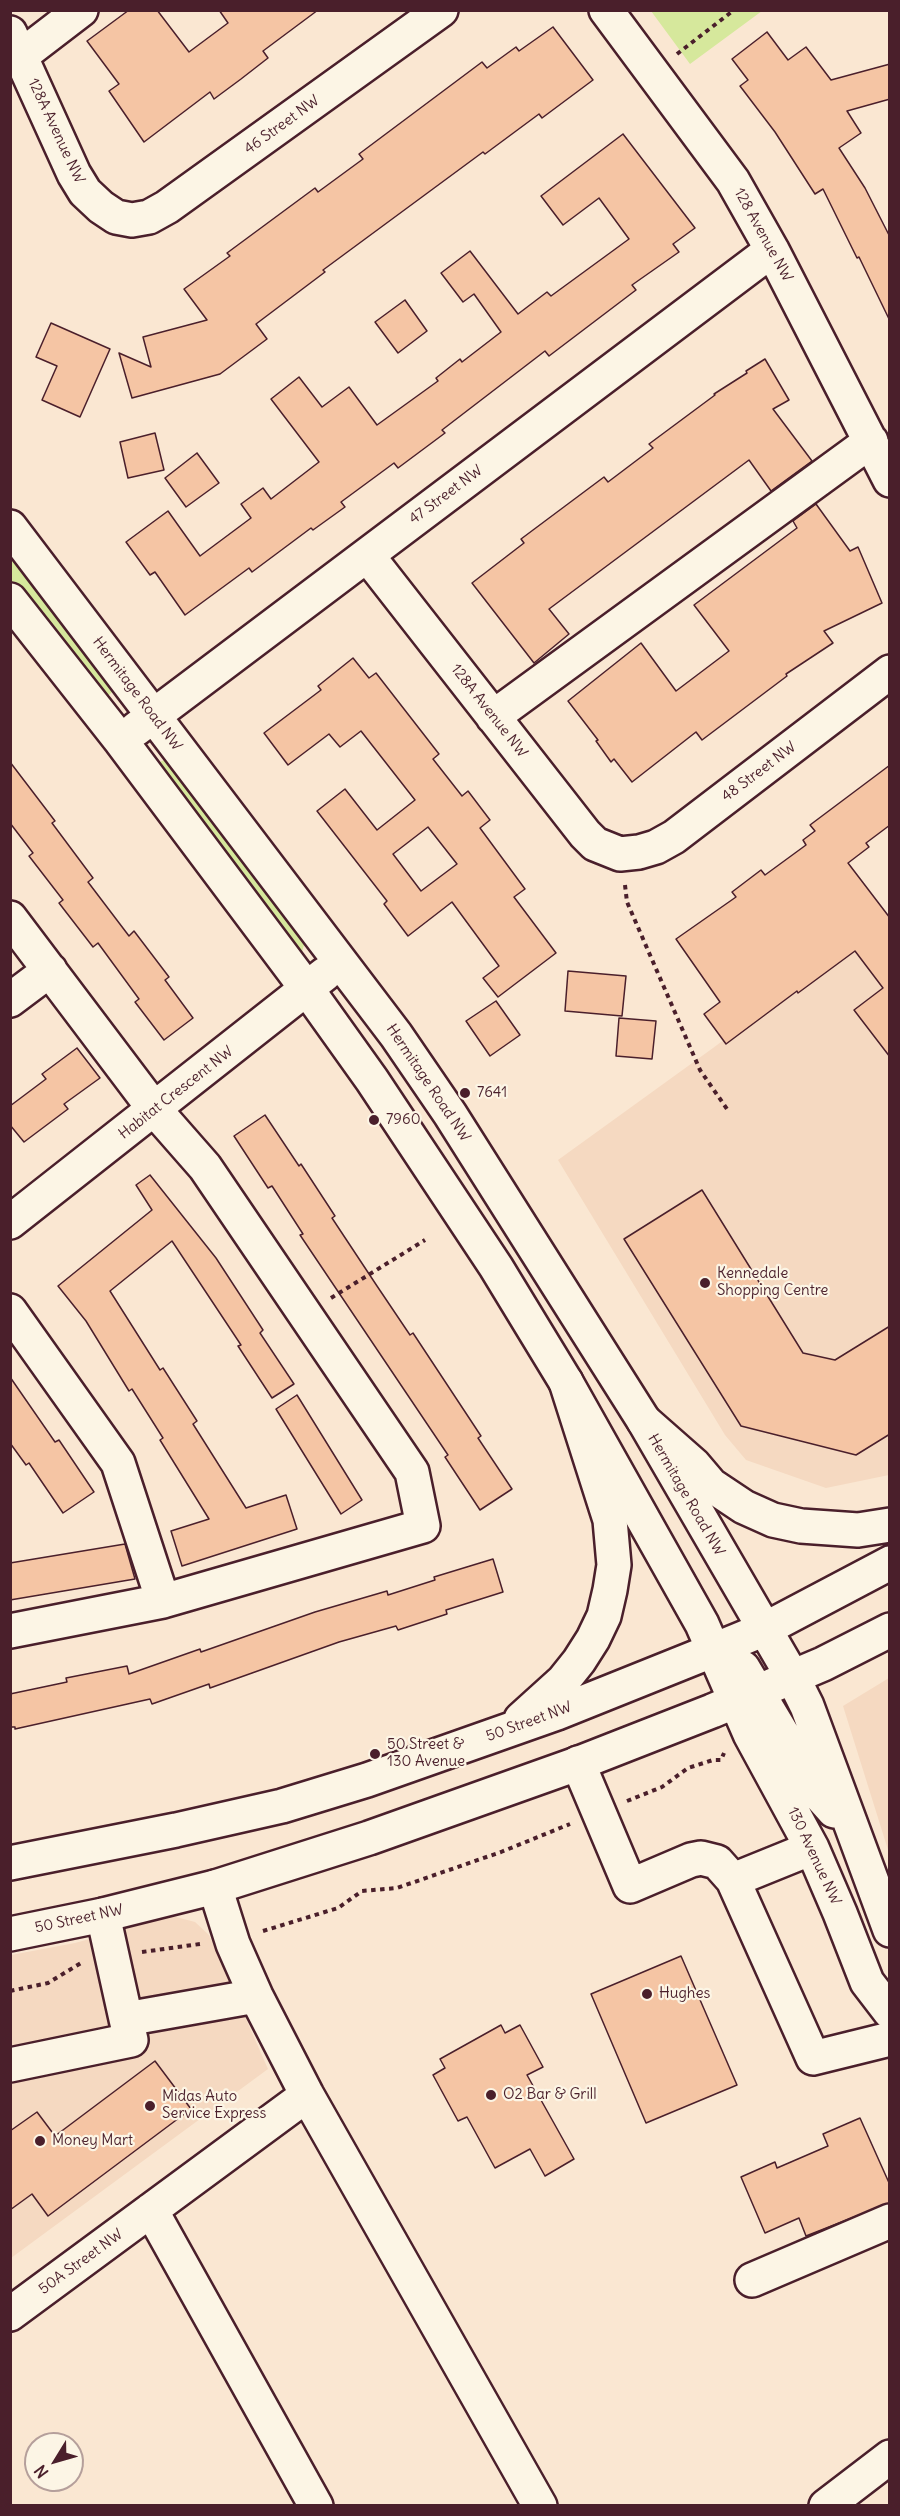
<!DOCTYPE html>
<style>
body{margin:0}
#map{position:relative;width:900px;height:2516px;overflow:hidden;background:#fae7d2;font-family:Delius,sans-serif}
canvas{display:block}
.frame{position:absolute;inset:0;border:12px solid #4a1f2b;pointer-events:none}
.north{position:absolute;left:24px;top:2432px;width:60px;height:60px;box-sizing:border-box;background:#fcf5e5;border:2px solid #b59f9b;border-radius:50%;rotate:233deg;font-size:16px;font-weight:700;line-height:24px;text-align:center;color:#4a1f2b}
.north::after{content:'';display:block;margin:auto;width:21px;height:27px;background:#4a1f2b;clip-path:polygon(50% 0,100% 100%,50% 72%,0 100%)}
</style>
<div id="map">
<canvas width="900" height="2516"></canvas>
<div class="frame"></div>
<div class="north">N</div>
</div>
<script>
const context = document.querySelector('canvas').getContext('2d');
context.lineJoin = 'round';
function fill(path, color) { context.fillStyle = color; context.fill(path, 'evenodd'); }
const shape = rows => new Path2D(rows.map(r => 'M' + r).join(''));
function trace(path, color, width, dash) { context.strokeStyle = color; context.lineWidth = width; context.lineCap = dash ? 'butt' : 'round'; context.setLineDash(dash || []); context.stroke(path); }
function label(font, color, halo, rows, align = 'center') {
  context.font = font + ' Delius,sans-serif'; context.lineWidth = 4.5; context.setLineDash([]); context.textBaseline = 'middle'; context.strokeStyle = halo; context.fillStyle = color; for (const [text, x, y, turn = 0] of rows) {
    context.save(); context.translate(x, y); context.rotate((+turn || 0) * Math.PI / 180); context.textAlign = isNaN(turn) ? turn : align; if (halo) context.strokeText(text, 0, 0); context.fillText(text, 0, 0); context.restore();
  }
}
const built = shape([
 [889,916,889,1475,826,1488,746,1460,725,1435,558,1160,713,1048],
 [889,1678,889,1853,843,1706],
 [172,1916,195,1922,209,1935,268,2069,11,2258,11,1955,75,1943]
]);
const green = shape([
 [651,11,762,11,690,64],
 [10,551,117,687,108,696,88,679,11,581],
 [170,757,299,929,304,945,302,952,299,954,169,783,160,762]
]);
const building = shape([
 [129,10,157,10,189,52,228,23,219,10,318,10,263,51,268,58,241,79,214,99,210,92,144,142,109,91,119,84,87,41,129,10],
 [553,27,593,80,542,118,539,114,485,154,483,152,323,270,325,272,256,324,267,339,220,374,132,398,119,353,151,367,143,337,207,320,184,289,230,256,227,253,315,188,318,192,363,159,359,154,482,62,487,68,516,47,519,51,553,27],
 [767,32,788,60,806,47,831,80,890,64,890,99,847,111,861,133,839,148,865,188,890,237,890,321,859,257,857,258,823,189,815,194,775,132,740,86,748,80,732,59,767,32],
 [623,134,695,228,673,244,679,252,632,285,636,290,549,356,545,351,442,430,445,433,398,468,394,463,341,502,345,507,313,530,311,528,252,572,249,568,185,615,155,572,150,575,126,542,168,511,200,556,251,518,241,504,263,488,271,499,319,462,271,399,299,377,322,407,349,387,377,425,438,381,436,378,460,359,462,362,501,332,474,294,463,302,441,273,470,251,518,314,547,292,551,296,629,239,599,198,563,225,541,196,623,134],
 [405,300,427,331,398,353,375,322,405,300],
 [51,323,110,349,80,417,42,400,57,366,36,357,51,323],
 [765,359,789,400,773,409,812,461,771,491,749,460,549,609,569,634,534,663,472,583,524,543,521,539,604,477,608,482,653,448,649,444,715,395,714,394,747,373,746,371,765,359],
 [155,433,164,470,128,478,120,442,155,433],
 [197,453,219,483,186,507,165,478,197,453],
 [816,504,850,551,858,547,882,603,824,631,833,643,786,674,787,676,702,740,696,732,632,782,614,759,611,762,596,741,598,740,568,701,641,643,676,691,729,651,694,605,797,528,793,521,816,504],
 [353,658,369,678,376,673,439,754,433,759,462,796,468,791,490,820,480,828,525,889,514,897,556,953,498,997,483,978,499,966,452,902,408,936,384,904,387,901,317,811,345,789,377,830,415,800,361,731,340,747,329,734,288,765,264,733,321,690,318,686,353,658],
 [428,827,457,864,421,891,393,854,428,827],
 [10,762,55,821,52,823,93,878,88,882,129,936,134,931,169,977,165,980,193,1018,164,1040,135,1002,139,999,98,943,93,947,59,903,63,900,29,856,33,853,10,823,10,762],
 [890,765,890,825,866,843,869,847,848,863,890,918,890,1057,854,1010,883,988,855,951,798,993,797,991,726,1044,704,1014,720,1002,676,939,736,897,732,892,761,870,765,875,806,845,803,840,815,831,810,825,890,765],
 [568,971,626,976,622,1016,565,1011,568,971],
 [496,1001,520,1035,490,1056,466,1021,496,1001],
 [619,1018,656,1021,652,1059,616,1056,619,1018],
 [77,1048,100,1078,64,1104,68,1109,24,1142,10,1125,10,1106,46,1079,42,1074,77,1048],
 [265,1115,299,1166,301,1164,335,1216,332,1218,377,1286,410,1335,413,1333,481,1436,478,1438,512,1489,480,1510,445,1457,448,1455,300,1235,303,1234,272,1186,268,1188,234,1136,265,1115],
 [150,1175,216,1258,263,1330,260,1333,294,1384,272,1398,238,1346,241,1345,172,1241,110,1291,160,1370,163,1368,197,1421,193,1424,246,1508,286,1495,297,1529,182,1566,171,1531,209,1519,160,1440,163,1438,132,1389,129,1391,86,1321,58,1286,152,1210,136,1185,150,1175],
 [702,1190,803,1353,835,1360,890,1326,890,1434,856,1455,741,1426,624,1239,702,1190],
 [10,1377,55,1442,59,1440,94,1492,63,1513,29,1463,26,1465,10,1443,10,1377],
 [297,1395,362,1500,341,1514,276,1409,297,1395],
 [125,1544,135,1579,10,1600,10,1563,125,1544],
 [493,1559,503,1592,446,1610,447,1614,398,1630,396,1626,339,1642,210,1688,209,1684,152,1704,150,1699,15,1729,15,1727,10,1727,10,1694,67,1682,66,1678,127,1666,129,1674,200,1649,201,1652,315,1612,387,1591,388,1595,435,1580,434,1577,493,1559],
 [681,1956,737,2085,646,2123,591,1994,681,1956],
 [501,2025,505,2033,520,2025,543,2067,527,2075,574,2159,545,2176,530,2149,495,2168,467,2117,458,2121,433,2075,445,2068,440,2059,501,2025],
 [155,2061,191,2109,48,2216,32,2194,10,2210,10,2131,37,2112,55,2136,155,2061],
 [860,2118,890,2185,890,2203,806,2236,799,2218,765,2233,741,2177,775,2162,777,2168,828,2146,823,2134,860,2118]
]);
const path = shape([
 [677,54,734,10],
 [625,885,627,902,700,1070,727,1109],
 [331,1298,425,1240],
 [627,1801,662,1787,688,1768,713,1760,721,1760,724,1753],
 [263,1931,338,1908,362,1891,397,1888,501,1852,570,1824],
 [142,1952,200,1944],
 [10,1991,48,1983,81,1963]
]);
const minor = shape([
 [606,10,733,181,772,250,890,480],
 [10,33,74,174,85,192,101,207,116,217,132,220,149,217,167,207,441,10],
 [21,56,81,10],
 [10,527,396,1035,450,1114,644,1421,792,1676,807,1706,890,1930],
 [367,555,585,834,595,844,620,854,639,852,656,847,674,837,890,672],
 [10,600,121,741,307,989,372,1080,496,1267,566,1382,702,1624,750,1734,812,1848,840,1913,867,1982,890,2012],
 [493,717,871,441],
 [136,729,772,250],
 [10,918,155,1110,205,1167,412,1472,423,1526,163,1601,10,1631],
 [10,1000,50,970],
 [10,1222,325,974],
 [10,1311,118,1463,163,1601],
 [743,1668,817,1792,834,1811],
 [578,1763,630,1886,691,1860,701,1858,717,1862,733,1880,812,1848],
 [733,1880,813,2058,890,2039],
 [215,1887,233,1944,256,1996,307,2095,540,2506],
 [103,1915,126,2019,256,1996],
 [10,2065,131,2040,126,2019],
 [151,2210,316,2506],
 [752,2280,890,2221],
 [10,2314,307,2095],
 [826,2506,890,2457]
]);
const major = shape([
 [644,1421,694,1465,711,1485,744,1507,773,1520,801,1526,858,1530,890,1525],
 [521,1719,563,1681,579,1661,593,1639,604,1616,610,1590,614,1565,610,1520,566,1382],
 [10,1863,176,1830,282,1806,367,1780,557,1713,714,1650,765,1629,890,1563],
 [10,1934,103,1915,215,1887,369,1838,574,1765,712,1711,823,1664,890,1630]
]);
const markers = [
 [465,1093,6,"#4a1f2b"],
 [374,1120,6,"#4a1f2b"],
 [705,1283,6,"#4a1f2b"],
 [375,1754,6,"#4a1f2b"],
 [647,1994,6,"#4a1f2b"],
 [491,2095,6,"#4a1f2b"],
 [150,2106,6,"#4a1f2b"],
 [40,2141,6,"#4a1f2b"]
];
const streetNames = [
 ["46 Street NW",282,125,-36],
 ["128A Avenue NW",56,131,65],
 ["128 Avenue NW",763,235,61],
 ["47 Street NW",446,495,-37],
 ["Hermitage Road NW",137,694,53],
 ["128A Avenue NW",489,711,52],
 ["48 Street NW",759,772,-37],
 ["Hermitage Road NW",428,1083,56],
 ["Habitat Crescent NW",176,1093,-38],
 ["Hermitage Road NW",686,1495,60],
 ["50 Street NW",529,1722,-20],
 ["130 Avenue NW",814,1856,65],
 ["50 Street NW",79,1919,-12],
 ["50A Street NW",81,2262,-36]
];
const poiNames = [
 ["7641",477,1093],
 ["7960",386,1120],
 ["Kennedale",717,1274],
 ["Shopping Centre",717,1291],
 ["50 Street &",387,1745],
 ["130 Avenue",387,1762],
 ["Hughes",659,1994],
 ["O2 Bar & Grill",503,2095],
 ["Midas Auto",162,2097],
 ["Service Express",162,2114],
 ["Money Mart",52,2141]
];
fill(built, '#f5d9c1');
fill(green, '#d6e89c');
fill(building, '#f5c5a4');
trace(building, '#4a1f2b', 1.5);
trace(minor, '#4a1f2b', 38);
trace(major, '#4a1f2b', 38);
trace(path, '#4a1f2b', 4, [4.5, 4.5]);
trace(minor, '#fcf5e5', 33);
trace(major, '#fcf5e5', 33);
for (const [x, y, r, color] of markers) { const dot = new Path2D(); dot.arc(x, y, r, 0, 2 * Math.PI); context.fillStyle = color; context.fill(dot); trace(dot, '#fcf5e5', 2); }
label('15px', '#4a1f2b', '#fcf5e5', streetNames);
label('15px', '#4a1f2b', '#fcf5e5', poiNames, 'left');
</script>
